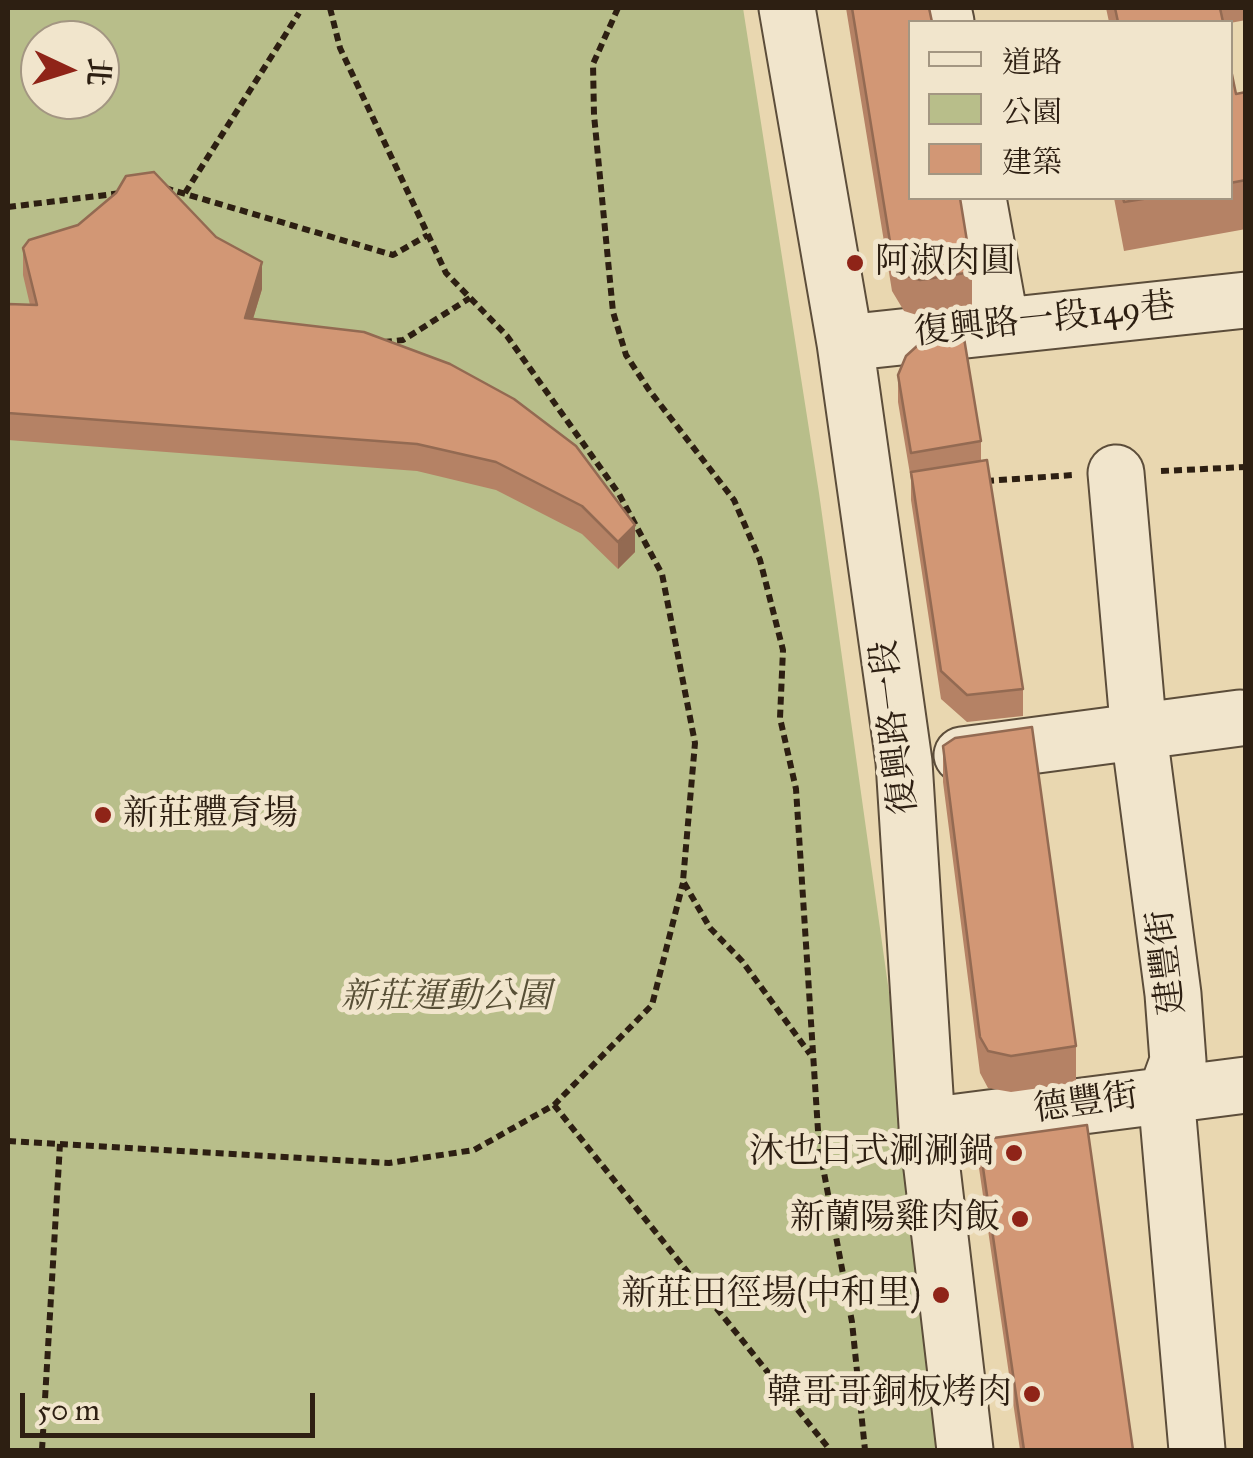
<!DOCTYPE html>
<meta charset="utf-8">
<style>
body{margin:0}
#map{position:relative;width:1253px;height:1458px;overflow:hidden;background:#e9d7b0;font-family:"IM FELL Great Primer","Noto Serif TC",serif}
canvas{display:block}
.frame{position:absolute;inset:0;border:10px solid #2d1f12;pointer-events:none}
.legend{position:absolute;left:908px;top:20px;width:325px;height:180px;box-sizing:border-box;background:#f1e5cc;border:2px solid #a39682;margin:0;padding:12px 18px;list-style:none;font-size:30px;color:#2d1f12}
.legend li{display:flex;align-items:center;gap:20px;height:50px}
.legend b{width:50px;border:2px solid #a39682}
.north{position:absolute;left:20px;top:20px;width:100px;height:100px;box-sizing:border-box;background:#f1e5cc;border:2px solid #a39682;border-radius:50%;rotate:94deg;font-size:28px;font-weight:700;line-height:40px;text-align:center;color:#2d1f12}
.north::after{content:'';display:block;margin:auto;width:35px;height:45px;background:#8f2418;clip-path:polygon(50% 0,100% 100%,50% 72%,0 100%)}
.scale{position:absolute;left:20px;top:1393px;width:295px;height:45px;box-sizing:border-box;border:5px solid #2d1f12;border-top:0;padding-left:12px;font-size:30px;line-height:35px;white-space:nowrap;color:#2d1f12;-webkit-text-stroke:8px #f1e5cc;paint-order:stroke}
</style>
<div id="map">
<canvas width="1253" height="1458"></canvas>
<div class="frame"></div>
<ul class="legend">
<li><b style="height:12px;background:#f1e5cc"></b>道路</li>
<li><b style="height:28px;background:#b8be8a"></b>公園</li>
<li><b style="height:28px;background:#d29775"></b>建築</li>
</ul>
<div class="north">北</div>
<div class="scale">50 m</div>
</div>
<script>
const context = document.querySelector('canvas').getContext('2d');
context.lineJoin = 'round';
function fill(path, color) { context.fillStyle = color; context.fill(path, 'evenodd'); }
const shape = rows => new Path2D(rows.map(r => 'M' + r).join(''));
function trace(path, color, width, dash) { context.strokeStyle = color; context.lineWidth = width; context.lineCap = dash ? 'butt' : 'round'; context.setLineDash(dash || []); context.stroke(path); }
function label(font, color, halo, rows, align = 'center') {
  context.font = font + ' "IM FELL Great Primer","Noto Serif TC",serif'; context.lineWidth = 10; context.setLineDash([]); context.textBaseline = 'middle'; context.strokeStyle = halo; context.fillStyle = color; for (const [text, x, y, turn = 0] of rows) {
    context.save(); context.translate(x, y); context.rotate((+turn || 0) * Math.PI / 180); context.textAlign = isNaN(turn) ? turn : align; if (halo) context.strokeText(text, 0, 0); context.fillText(text, 0, 0); context.restore();
  }
}
const green = shape([
 [8,8,743,8,819,493,892,1014,944,1450,8,1450],
 [40,40,100,40,100,100,40,100]
]);
const path = shape([
 [330,8,340,48,446,273,507,336,619,494,662,574,695,743,683,881,710,928,742,961,810,1054],
 [618,8,593,64,594,115,613,312,626,355,649,390,734,500,760,560,783,650,780,718,796,789,819,1146,852,1322,865,1450],
 [165,188,393,255,428,235],
 [185,193,299,13],
 [8,207,122,193],
 [384,342,403,340,470,298],
 [1161,471,1246,467],
 [986,481,1073,475],
 [554,1105,830,1450],
 [8,1141,389,1163,474,1150,554,1105,652,1005,683,883],
 [42,1450,60,1144]
]);
const minor = shape([
 [787,8,845,343,904,762,927,1126,965,1450],
 [943,8,946,22],
 [978,198,1001,325],
 [845,343,1246,300],
 [1116,473,1139,734,1173,994,1178,1061,1166,1094,1197,1450],
 [962,755,1240,718],
 [927,1126,1246,1085]
]);
const wall = shape([
 [846,8,929,8,972,272,972,308,920,316,904,311,892,291],
 [1106,8,1246,8,1246,20,1230,23,1109,22],
 [1230,65,1236,94,1246,92,1246,229,1124,251,1114,198,1230,198],
 [23,248,262,289,253,319,450,364,635,552,618,569,582,534,496,490,417,471,8,440,8,304,30,305,23,275],
 [898,375,981,441,981,461,1023,689,1023,716,967,722,941,699,911,500,911,480,898,402],
 [943,746,1076,1046,1076,1083,1011,1092,988,1088,980,1073,943,782],
 [979,1140,1133,1450,1020,1450,979,1168]
]);
const shadedWall = shape([
 [262,262,262,289,245,345,245,318],
 [635,525,635,552,618,569,618,542]
]);
const building = shape([
 [852,8,929,8,932,22,910,22,910,198,960,198,972,272,920,280,904,275,892,254,852,8],
 [1115,8,1220,8,1223,22,1118,22,1115,8],
 [1230,65,1236,94,1246,92,1246,180,1230,183,1230,65],
 [154,172,216,237,262,262,245,318,364,332,450,364,514,399,576,446,635,525,618,542,582,506,496,462,417,444,8,413,8,304,37,305,23,248,29,240,78,225,116,193,126,176,154,172],
 [1123,198,1149,198,1124,202,1123,198],
 [964,338,981,441,911,453,898,375,906,356,917,346,964,338],
 [987,460,1023,689,967,695,941,671,911,472,987,460],
 [1032,727,1076,1046,1011,1056,988,1051,980,1037,943,746,955,738,1032,727],
 [1087,1125,1133,1450,1024,1450,979,1140,1087,1125]
]);
const markers = [
 [855,263,10,"#8f2418"],
 [103,815,10,"#8f2418"],
 [1014,1153,10,"#8f2418"],
 [1020,1219,10,"#8f2418"],
 [941,1295,10,"#8f2418"],
 [1032,1394,10,"#8f2418"]
];
const poiNames = [
 ["阿淑肉圓",875,263,"left"],
 ["新莊體育場",123,815,"left"],
 ["沐也日式涮涮鍋",994,1153],
 ["新蘭陽雞肉飯",1000,1219],
 ["新莊田徑場(中和里)",921,1295],
 ["韓哥哥銅板烤肉",1012,1394]
];
const streetNames = [
 ["復興路一段149巷",1045,321,-6],
 ["復興路一段",896,727,-97],
 ["建豐街",1168,962,-97],
 ["德豐街",1086,1104,-8]
];
const parkNames = [
 ["新莊運動公園",446,998]
];
fill(green, '#b8be8a');
trace(minor, '#5c4d3a', 59);
trace(path, '#2d1f12', 6, [8, 5]);
trace(minor, '#f1e5cc', 55);
fill(wall, '#b58265');
fill(shadedWall, '#936a52');
fill(building, '#d29775');
trace(building, '#936a52', 2.5);
for (const [x, y, r, color] of markers) { const dot = new Path2D(); dot.arc(x, y, r, 0, 2 * Math.PI); context.fillStyle = color; context.fill(dot); trace(dot, '#f1e5cc', 4); }
label('35px', '#2d1f12', '#f1e5cc', poiNames, 'right');
label('35px', '#2d1f12', '#f1e5cc', streetNames);
label('italic 35px', '#574f36', '#f1e5cc', parkNames);
</script>
